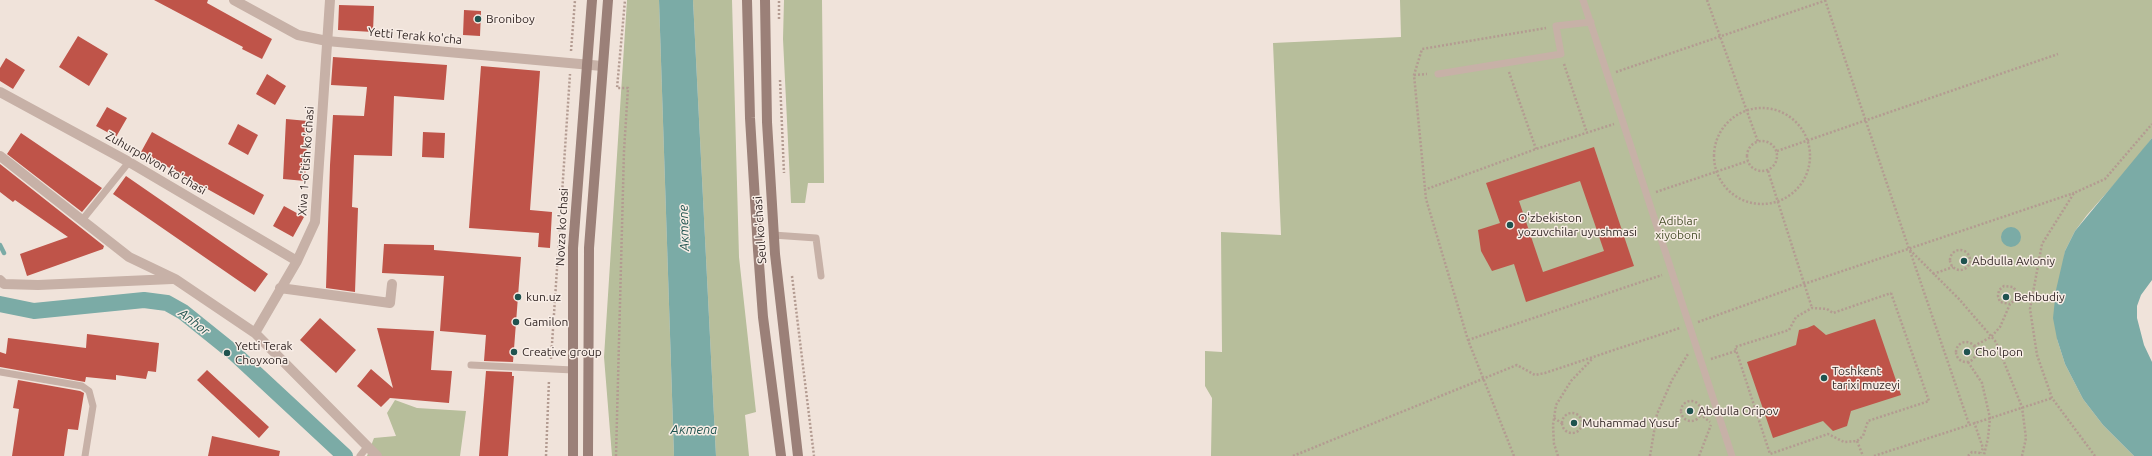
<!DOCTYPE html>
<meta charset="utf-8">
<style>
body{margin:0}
canvas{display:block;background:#f0e3da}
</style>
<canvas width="2152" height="456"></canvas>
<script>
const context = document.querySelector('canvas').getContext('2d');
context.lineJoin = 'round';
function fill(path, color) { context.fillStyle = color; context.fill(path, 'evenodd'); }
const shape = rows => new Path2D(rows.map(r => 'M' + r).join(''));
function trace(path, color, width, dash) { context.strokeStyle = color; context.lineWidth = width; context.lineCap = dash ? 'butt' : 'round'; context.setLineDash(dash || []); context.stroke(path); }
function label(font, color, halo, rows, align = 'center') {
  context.font = font + ' Ubuntu,sans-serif'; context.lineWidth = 3; context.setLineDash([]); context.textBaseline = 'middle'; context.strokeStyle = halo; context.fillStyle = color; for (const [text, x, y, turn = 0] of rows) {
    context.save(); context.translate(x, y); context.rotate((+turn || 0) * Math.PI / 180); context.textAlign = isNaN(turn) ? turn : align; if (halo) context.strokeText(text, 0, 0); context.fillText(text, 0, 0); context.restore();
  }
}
const green = shape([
 [627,0,659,0,674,456,612,456,604,357],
 [693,0,732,0,739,257,756,412,745,415,749,456,716,456],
 [784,0,822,0,824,183,808,183,805,203,791,203,783,39],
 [1400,0,2152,0,2152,138,2133,163,2087,215,2075,231,2065,251,2057,339,2065,364,2083,399,2103,425,2134,456,1211,456,1212,398,1205,386,1205,351,1222,352,1221,232,1281,235,1273,43,1401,37],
 [395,400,417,408,466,411,460,456,367,456,374,438,396,436,387,413]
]);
const water = shape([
 [659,0,693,0,716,456,674,456],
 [2152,138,2152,280,2141,295,2137,306,2137,318,2144,345,2152,362,2152,456,2134,456,2103,425,2083,399,2065,364,2057,339,2053,318,2056,290,2065,251,2075,231],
 '2001 237a10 10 0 1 1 20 0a10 10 0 1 1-20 0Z'
]);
const stream = shape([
 [0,245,4,253]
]);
const canal = shape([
 [0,304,34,311,144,300,167,303,183,312,234,353,345,456]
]);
const building = shape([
 [154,0,208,0,207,3,272,39,262,59,242,49,243,47],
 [339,5,374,6,373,32,338,30],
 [464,10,481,11,480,36,463,35],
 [78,36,108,54,89,86,59,67],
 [333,57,447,65,444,100,394,96,392,156,354,155,352,207,358,208,355,292,326,288,330,165,333,115,364,116,367,87,331,85],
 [6,58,25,70,13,89,0,81,0,68],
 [481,66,540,71,530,210,552,212,550,248,538,247,539,233,469,228],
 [267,74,286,86,275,105,256,94],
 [107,107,127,118,116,137,96,126],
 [286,119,308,121,305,181,283,179],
 [238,124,258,135,248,155,228,144],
 [152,132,264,195,254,215,141,152],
 [423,132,445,133,444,158,422,157],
 [21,133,102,188,82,212,7,154],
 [1594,147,1634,266,1526,302,1514,264,1492,271,1481,251,1478,230,1500,223,1486,183],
 [1580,181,1604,251,1543,272,1519,201],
 [0,164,104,246,103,249,27,276,20,254,68,237,15,200,13,202,0,192],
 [126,176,268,274,255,292,113,194],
 [284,206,304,217,293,237,273,226],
 [384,244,434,245,434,250,521,257,513,362,484,361,486,335,440,331,444,276,382,273],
 [320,318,356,350,336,373,300,340],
 [1875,319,1901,395,1851,411,1847,426,1833,431,1823,421,1773,438,1747,362,1796,345,1799,330,1807,328,1814,325,1826,335],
 [377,328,434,331,431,370,452,371,449,403,390,398,381,407,357,386,371,369,393,388],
 [87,334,159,343,156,372,148,371,146,379,116,375,116,380,86,377,85,382,0,367,0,352,6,354,8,338,86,348],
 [207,370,269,427,259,438,197,380],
 [486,371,512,372,512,376,514,376,508,456,479,456],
 [18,380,80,391,84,393,78,430,68,429,64,456,12,456,19,409,13,408],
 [212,436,280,451,279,456,208,456]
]);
const path = shape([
 [1707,0,1758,142],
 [1825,0,1909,249,1959,299,1996,342,2022,407,2026,438,2022,456],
 [779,19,779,0],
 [571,51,575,0],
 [1564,64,1587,133],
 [1509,72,1536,149],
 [1616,72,1827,0],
 [1414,75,1427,74],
 [780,80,784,173],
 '1714 156a48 48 0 1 1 96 0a48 48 0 1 1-96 0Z',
 '1747 156a15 15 0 1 1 30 0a15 15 0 1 1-30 0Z',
 [1777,151,2058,54],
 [1768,171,1812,308],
 [1424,190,1536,149,1614,124],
 [1656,192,1748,161],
 '1950 260a10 10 0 1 1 20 0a10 10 0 1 1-20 0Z',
 [1910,251,1969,424],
 [1933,274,1953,267],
 [792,276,814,456],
 [1891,293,1929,401,1868,421,1863,436,1857,441,1844,442,1828,434,1770,454,1735,347,1789,330,1796,317,1812,308,1827,309,1833,313,1891,293],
 [1698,322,1804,284,2074,193],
 [1468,340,1662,275],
 '1956 352a10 10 0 1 1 20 0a10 10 0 1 1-20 0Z',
 [1974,346,1991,337,2000,327,2010,304,2017,298,2017,292,2013,287,2004,286,1999,290,1998,296,2000,302,2010,304],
 [551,359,570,74],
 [1711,359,1736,351],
 [1968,362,1982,383,1990,418,1988,438,1984,455],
 '1681 411a10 10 0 1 1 20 0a10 10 0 1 1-20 0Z',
 '1562 423a10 10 0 1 1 20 0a10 10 0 1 1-20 0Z',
 [1700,414,1710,422],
 [1554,418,1563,424],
 [1974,422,1983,448,1981,453],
 [1857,441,1863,456],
 [546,456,549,380],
 [616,456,624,151,628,88,617,88,625,0],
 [1293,456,1517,365,1535,375,1545,373,1680,328],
 [1514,456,1468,340,1426,199,1414,75,1422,49,1546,28],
 [1558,456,1554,444,1553,425,1556,405,1571,381,1593,358],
 [1650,456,1657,414,1672,380,1688,354],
 [1699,456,1711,425],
 [1874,456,2052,398],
 [1968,456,1972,452,1981,453],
 [2095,456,2052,398,2037,355,2030,309,2042,244,2074,193,2105,179,2152,124]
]);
const lane = shape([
 [1583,0,1732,456],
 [1438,74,1561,54,1556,26,1591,22],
 [83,219,129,162],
 [773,235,816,238,821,276],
 [471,365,573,370],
 [0,372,82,386,89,391,93,406,85,456],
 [360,456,367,447]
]);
const street = shape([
 [234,0,298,35,327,41,602,66],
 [0,92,129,162,297,261],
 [0,156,129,257,175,279,255,333,377,456],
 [0,280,4,284,38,285,172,279],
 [280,288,390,303,392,284],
 [255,333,297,261,315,222,330,0]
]);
const secondary = shape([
 [747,0,750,118,758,250,763,317,781,456],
 [765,0,767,122,775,254,798,456],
 [573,456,573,248,592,0],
 [588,456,589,248,608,0]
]);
const markers = [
 [478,19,4,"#1f534f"],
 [1510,225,4,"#1f534f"],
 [1964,261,4,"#1f534f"],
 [518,297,4,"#1f534f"],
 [2006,297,4,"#1f534f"],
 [516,322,4,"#1f534f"],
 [514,352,4,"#1f534f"],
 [1967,352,4,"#1f534f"],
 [227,353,4,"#1f534f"],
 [1824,378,4,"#1f534f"],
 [1690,411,4,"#1f534f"],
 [1574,423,4,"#1f534f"]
];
const poiNames = [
 ["Broniboy",486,19],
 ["Oʻzbekiston",1518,218],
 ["yozuvchilar uyushmasi",1518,232],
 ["Abdulla Avloniy",1972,261],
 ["kun.uz",526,297],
 ["Behbudiy",2014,297],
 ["Gamilon",524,322],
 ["Yetti Terak",235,346],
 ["Choyxona",235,360],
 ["Creative group",522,352],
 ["Cho'lpon",1975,352],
 ["Toshkent",1832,371],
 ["tarixi muzeyi",1832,385],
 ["Abdulla Oripov",1698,411],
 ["Muhammad Yusuf",1582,423]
];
const streetNames = [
 ["Yetti Terak ko'cha",415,36,5],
 ["Xiva 1-o'tish ko'chasi",306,161,-86],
 ["Zuhurpolvon ko'chasi",156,163,30],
 ["Novza ko'chasi",562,227,-87],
 ["Seul ko'chasi",760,230,-94]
];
const parkNames = [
 ["Adiblar",1678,221],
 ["xiyoboni",1678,235]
];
const waterNames = [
 ["Актепе",684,228,-92],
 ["Anhor",194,322,38],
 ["Актепа",694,430]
];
fill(green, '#b7be9b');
fill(water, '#7baba6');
trace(stream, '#7baba6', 4.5);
trace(canal, '#7baba6', 16);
fill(building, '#bf5449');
trace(path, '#b39b91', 2.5, [2, 2]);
trace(lane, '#c7b1a7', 7);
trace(street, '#c7b1a7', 10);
trace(secondary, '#9b8078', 10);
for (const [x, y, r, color] of markers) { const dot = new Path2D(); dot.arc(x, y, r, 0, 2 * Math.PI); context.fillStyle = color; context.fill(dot); trace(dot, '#f8ede6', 1.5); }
label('12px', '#342927', '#f8ede6', poiNames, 'left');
label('12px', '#342927', '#f8ede6', streetNames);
label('12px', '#49512c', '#f8ede6', parkNames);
label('italic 13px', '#1f534f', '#f8ede6', waterNames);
</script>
